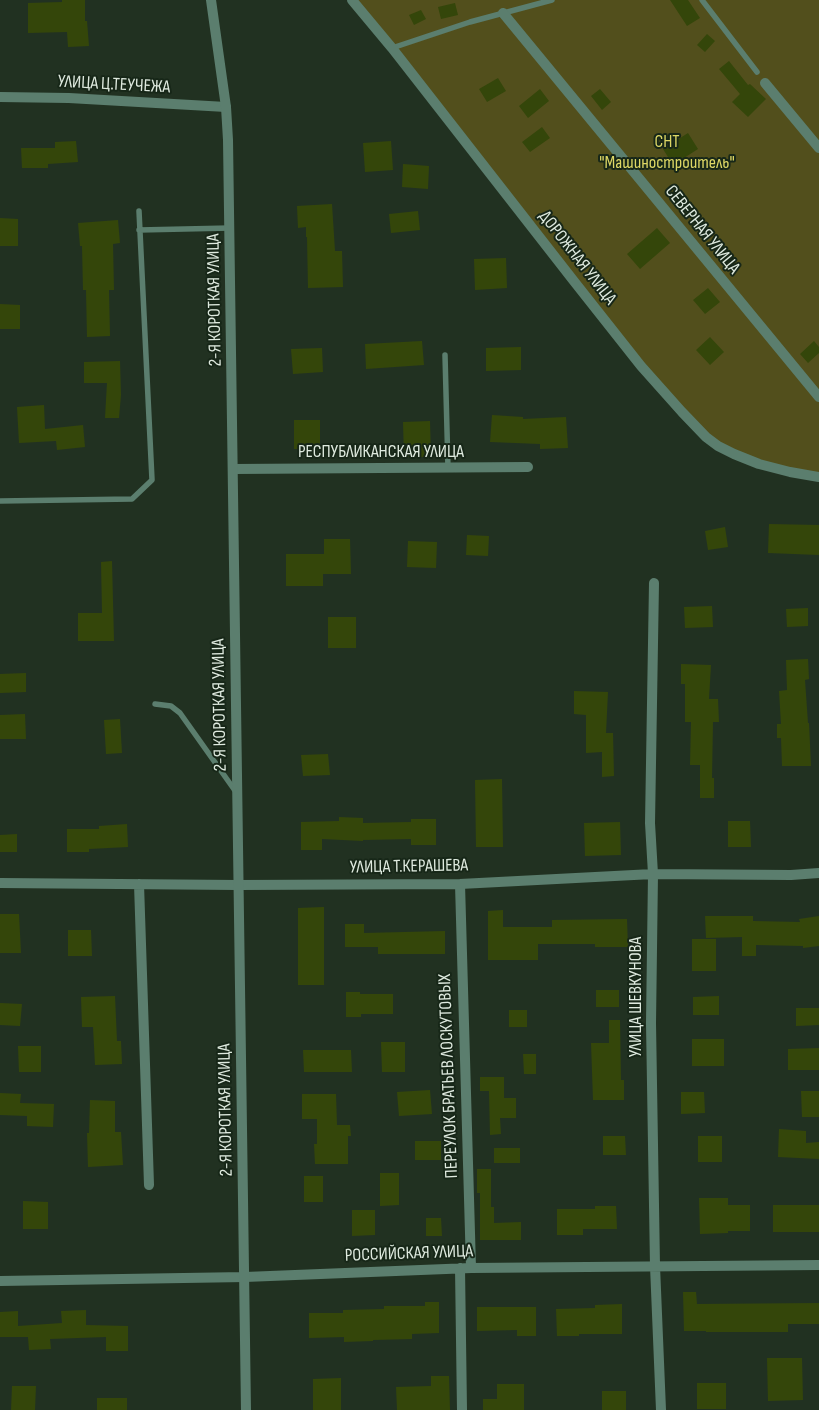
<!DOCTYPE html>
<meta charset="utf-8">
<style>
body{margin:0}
canvas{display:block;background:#213121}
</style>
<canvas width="819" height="1410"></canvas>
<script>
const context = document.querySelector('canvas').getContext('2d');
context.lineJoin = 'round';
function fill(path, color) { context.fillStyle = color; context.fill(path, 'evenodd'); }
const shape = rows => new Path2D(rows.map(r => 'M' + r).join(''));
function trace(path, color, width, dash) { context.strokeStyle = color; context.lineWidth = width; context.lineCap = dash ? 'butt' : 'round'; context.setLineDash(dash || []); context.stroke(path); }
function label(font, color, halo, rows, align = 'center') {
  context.font = font + ' "Sofia Sans Condensed",sans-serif'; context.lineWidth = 4; context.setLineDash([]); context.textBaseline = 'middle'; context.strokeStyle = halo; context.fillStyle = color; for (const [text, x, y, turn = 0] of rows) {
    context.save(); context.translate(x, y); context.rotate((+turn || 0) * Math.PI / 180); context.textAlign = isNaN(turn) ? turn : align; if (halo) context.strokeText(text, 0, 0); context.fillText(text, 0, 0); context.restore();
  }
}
const green = shape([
 [352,0,819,0,819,477,734,454,682,413]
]);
const building = shape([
 [62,0,85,0,85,21,87,21,89,46,68,47,67,32,28,33,28,3,62,2],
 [670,0,688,0,700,18,687,26],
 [455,3,458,15,441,19,438,7],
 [421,10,426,19,414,25,409,15],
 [707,34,715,41,705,52,697,45],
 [729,61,748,85,750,84,766,99,748,117,732,102,740,94,719,69],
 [498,78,506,91,487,102,479,89],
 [540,89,549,101,528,118,519,106],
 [600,89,611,102,602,110,591,96],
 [542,127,550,138,530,152,522,142],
 [688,133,698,149,673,165,663,149],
 [76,141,78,162,48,164,48,168,22,168,21,148,55,148,55,142],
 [391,141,393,170,365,172,363,143],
 [403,164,429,166,428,189,402,187],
 [332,204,335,251,342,251,343,287,308,288,307,237,306,237,306,227,298,228,297,206],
 [418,211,420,230,391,233,389,214],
 [0,218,18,219,18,246,0,246],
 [118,220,120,243,113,244,114,290,109,290,110,336,87,337,86,290,83,290,82,246,80,246,78,223],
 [657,228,670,243,640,269,627,254],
 [506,258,507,288,475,290,474,259],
 [708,288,720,302,705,314,693,300],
 [0,304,20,305,20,329,0,329],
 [710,337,724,352,710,365,696,350],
 [422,341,424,365,366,369,365,344],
 [814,341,819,347,819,353,808,363,800,354],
 [521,347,521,370,486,371,486,348],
 [322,348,323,372,293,374,291,349],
 [120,361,121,395,119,418,105,418,107,383,84,383,84,362],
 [44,405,45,429,83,425,85,447,57,450,56,441,19,443,17,407],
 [492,415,523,417,523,419,566,417,568,448,540,449,540,444,490,442],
 [294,420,320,420,320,449,294,449],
 [430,421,431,457,404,457,403,422],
 [769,524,819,525,819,555,768,553],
 [725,527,728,547,708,550,705,531],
 [467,535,489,536,488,556,466,555],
 [324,539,350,539,351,574,323,574,323,586,286,586,286,554,324,554],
 [408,541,437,542,436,568,407,567],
 [112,561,114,641,78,641,78,613,102,613,101,562],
 [712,606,713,627,685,628,684,607],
 [808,608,808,626,787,627,786,609],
 [328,617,356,617,356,648,328,648],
 [808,659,809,679,805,680,808,723,809,723,811,766,782,766,781,738,777,738,777,724,781,724,779,691,787,690,786,660],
 [681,664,711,665,709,699,718,699,719,722,713,722,712,778,714,778,714,798,700,798,700,765,690,765,691,722,685,722,685,684,681,684],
 [26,673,26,692,0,693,0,674],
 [574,691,608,692,606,733,613,733,614,776,602,777,602,752,586,753,586,715,574,714],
 [25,714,26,739,0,739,0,715],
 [120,719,122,753,106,754,104,720],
 [328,754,330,775,303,776,301,755],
 [502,779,503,847,476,847,475,780],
 [339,817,363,818,363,823,411,822,411,819,436,819,436,845,411,845,411,839,363,840,363,841,322,839,322,850,301,850,301,822,339,821],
 [728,821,750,821,751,847,728,847],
 [620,822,621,855,585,856,584,823],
 [127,824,128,847,89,849,89,852,67,852,67,829,99,829,99,826],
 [17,834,17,852,0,852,0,835],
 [324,907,324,985,298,985,298,908],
 [503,910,503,927,552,927,552,920,627,919,628,947,595,947,595,944,538,944,538,960,488,960,488,911],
 [0,914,19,914,21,953,0,953],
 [705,916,753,916,753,921,800,922,799,919,819,916,819,946,803,948,803,946,756,945,756,956,742,956,742,937,706,938],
 [345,924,364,924,364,933,445,931,445,954,378,954,378,947,345,947],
 [68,930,91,930,92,956,68,956],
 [692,939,716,939,716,971,692,971],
 [596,990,619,990,619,1007,596,1007],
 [346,992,360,992,360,994,393,994,393,1014,361,1014,361,1017,346,1017],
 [115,996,117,1041,121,1041,122,1064,95,1065,93,1027,82,1027,81,997],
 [719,996,719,1015,693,1015,693,997],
 [0,1003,22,1004,20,1026,0,1025],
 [796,1008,819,1008,819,1025,796,1026],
 [509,1010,527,1010,527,1027,509,1027],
 [609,1020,620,1020,621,1080,624,1080,624,1100,593,1100,591,1043,609,1043],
 [692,1039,724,1039,724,1066,692,1066],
 [381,1042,405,1042,405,1072,382,1072],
 [18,1046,41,1046,41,1072,19,1072],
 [819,1048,819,1070,788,1070,788,1049],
 [303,1050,351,1050,352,1072,304,1072],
 [523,1054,536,1054,536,1074,524,1074],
 [480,1077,504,1077,504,1098,516,1098,516,1118,500,1118,501,1134,490,1135,489,1091,480,1091],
 [430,1090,432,1114,399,1116,397,1092],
 [801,1091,819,1091,819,1117,802,1117],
 [681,1092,704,1092,705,1113,681,1114],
 [0,1093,21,1094,20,1103,54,1104,53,1127,27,1126,27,1116,0,1115],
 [302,1094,336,1094,337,1125,350,1125,351,1136,348,1136,348,1164,315,1164,314,1144,317,1144,317,1119,302,1119],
 [90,1100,115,1101,115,1132,121,1132,123,1165,88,1167,87,1133,89,1133],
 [779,1129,806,1131,806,1143,819,1142,819,1159,778,1157],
 [603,1136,625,1136,626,1155,603,1155],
 [698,1136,722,1136,722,1162,698,1162],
 [415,1141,441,1141,441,1160,415,1160],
 [494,1148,520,1148,520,1163,494,1163],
 [477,1169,491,1169,491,1207,494,1207,494,1223,521,1222,521,1240,480,1240,480,1193,477,1193],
 [380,1173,399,1173,399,1205,380,1206],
 [304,1176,323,1176,323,1202,304,1202],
 [699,1198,728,1198,728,1205,750,1205,750,1231,728,1231,728,1233,700,1234],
 [23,1201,48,1202,48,1229,23,1229],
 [773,1205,819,1205,819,1232,773,1232],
 [595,1206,616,1206,617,1229,583,1229,583,1235,557,1235,557,1209,595,1209],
 [352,1210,375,1210,375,1235,352,1236],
 [426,1218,441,1218,442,1236,426,1236],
 [683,1292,696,1292,697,1304,819,1303,819,1324,788,1324,788,1332,706,1332,706,1331,684,1331],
 [425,1302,439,1302,439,1333,412,1334,412,1339,373,1340,373,1341,344,1342,344,1337,309,1338,309,1313,343,1313,343,1310,384,1309,384,1306,425,1306],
 [622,1304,622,1334,579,1334,579,1336,557,1336,556,1309,595,1308,595,1305],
 [477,1307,536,1307,536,1336,517,1336,517,1330,477,1331],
 [86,1310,86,1325,128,1326,128,1351,106,1351,106,1337,50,1339,51,1349,29,1350,28,1337,0,1337,0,1312,18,1311,18,1326,62,1323,61,1311],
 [767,1358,802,1358,803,1400,768,1401],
 [431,1376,449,1376,450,1410,397,1410,396,1387,431,1386],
 [341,1378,341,1410,313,1410,313,1379],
 [697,1383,726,1383,726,1409,697,1409],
 [497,1384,524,1384,524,1410,483,1410,483,1399,497,1399],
 [12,1386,36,1386,35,1410,11,1410],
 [602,1391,626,1391,626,1410,602,1410],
 [97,1398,127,1398,127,1410,97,1410]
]);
const service = shape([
 [702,0,757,72],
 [392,48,470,22,552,0],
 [139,230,230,228],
 [445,355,448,468],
 [0,501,132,499,152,480,139,211],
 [155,704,171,706,180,713,236,792]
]);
const minor = shape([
 [503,13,819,397],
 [765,83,819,148],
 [0,97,69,98,226,107],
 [234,469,528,467],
 [654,583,650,823,653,874,651,1023,655,1266,661,1410],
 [0,883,238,885,460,884,653,874,791,875,819,873],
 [139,884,149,1185],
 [460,884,471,1268],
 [460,1268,462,1410],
 [0,1281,245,1277,471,1268,819,1265]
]);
const tertiary = shape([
 [211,0,226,107,228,140,246,1410],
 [352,0,392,48,573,280,641,366,682,412,706,437,718,446,734,454,759,464,790,472,819,477]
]);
const streetNames = [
 ["УЛИЦА Ц.ТЕУЧЕЖА",114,85,3],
 ["СЕВЕРНАЯ УЛИЦА",702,230,51],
 ["ДОРОЖНАЯ УЛИЦА",577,258,52],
 ["2-Я КОРОТКАЯ УЛИЦА",215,300,-91],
 ["РЕСПУБЛИКАНСКАЯ УЛИЦА",381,452],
 ["2-Я КОРОТКАЯ УЛИЦА",220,705,-91],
 ["УЛИЦА Т.КЕРАШЕВА",409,867,-1],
 ["УЛИЦА ШЕВКУНОВА",636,997,-90],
 ["ПЕРЕУЛОК БРАТЬЕВ ЛОСКУТОВЫХ",449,1076,-92],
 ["2-Я КОРОТКАЯ УЛИЦА",226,1110,-91],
 ["РОССИЙСКАЯ УЛИЦА",409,1254,-2]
];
const parkNames = [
 ["СНТ",667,142],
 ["\"Машиностроитель\"",667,163]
];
fill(green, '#524f1c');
fill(building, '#34460a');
trace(service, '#5b7e6e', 5.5);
trace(minor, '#5b7e6e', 10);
trace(tertiary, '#5b7e6e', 10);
label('18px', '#dfeadf', '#172718', streetNames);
label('18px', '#ddd765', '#172718', parkNames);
</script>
